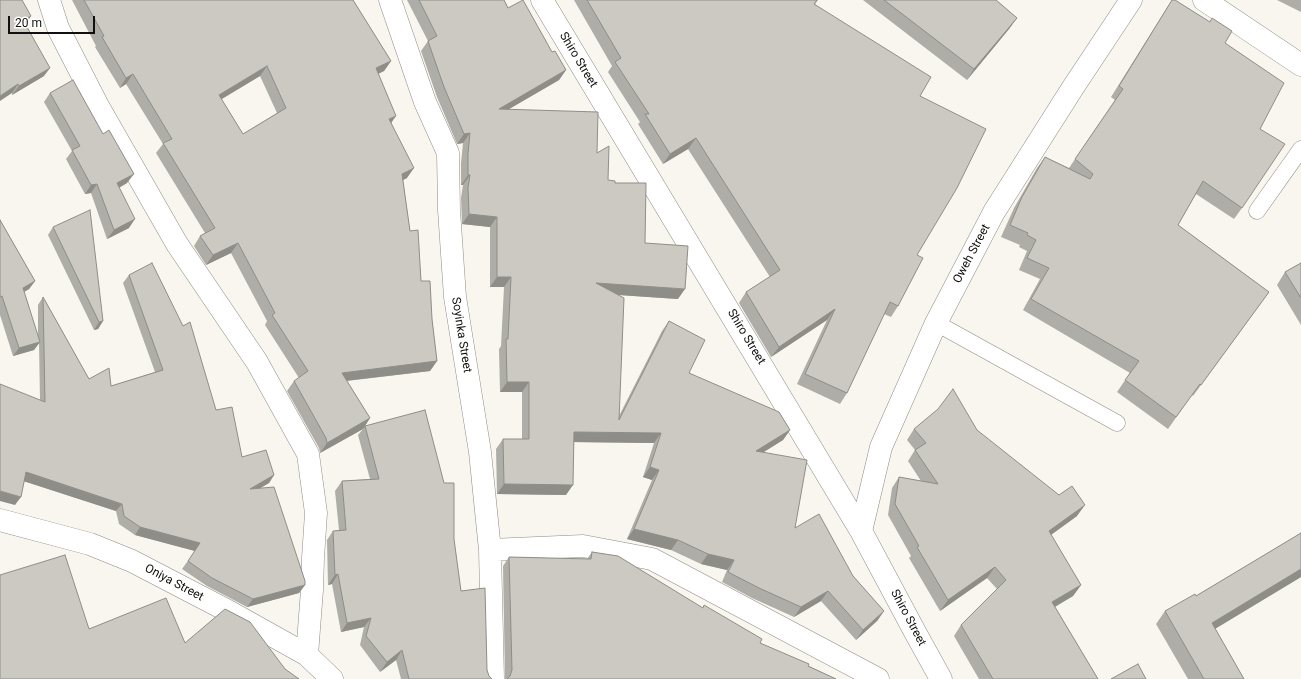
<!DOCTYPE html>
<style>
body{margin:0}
#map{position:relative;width:1301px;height:679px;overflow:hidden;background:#f9f6ef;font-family:Roboto,sans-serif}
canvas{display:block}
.scale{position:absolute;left:8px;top:16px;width:87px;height:18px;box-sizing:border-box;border:2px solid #11100e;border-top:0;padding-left:5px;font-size:12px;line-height:14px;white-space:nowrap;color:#11100e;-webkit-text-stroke:3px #fff;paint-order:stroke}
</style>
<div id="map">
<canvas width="1301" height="679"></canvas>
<div class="scale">20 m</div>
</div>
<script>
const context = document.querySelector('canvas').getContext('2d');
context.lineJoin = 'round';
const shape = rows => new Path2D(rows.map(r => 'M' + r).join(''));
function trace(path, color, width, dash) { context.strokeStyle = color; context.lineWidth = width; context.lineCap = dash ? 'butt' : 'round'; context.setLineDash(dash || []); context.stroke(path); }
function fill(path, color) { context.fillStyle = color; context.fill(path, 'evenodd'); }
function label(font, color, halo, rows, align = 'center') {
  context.font = font + ' Roboto,sans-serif'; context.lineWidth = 3; context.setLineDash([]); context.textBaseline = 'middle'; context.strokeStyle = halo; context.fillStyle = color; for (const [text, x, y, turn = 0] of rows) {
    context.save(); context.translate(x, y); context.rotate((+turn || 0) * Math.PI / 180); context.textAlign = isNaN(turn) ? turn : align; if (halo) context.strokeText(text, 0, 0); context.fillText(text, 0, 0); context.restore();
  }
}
const service = shape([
 [1257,211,1301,149],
 [936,323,1117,423]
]);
const minor = shape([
 [49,0,58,28,98,106,177,244,257,362,308,454,316,513,313,558,312,590,307,655],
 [390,0,425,102,448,153,449,210,455,297,480,452,490,550,493,679],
 [542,0,861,531,915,632,941,679],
 [1204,0,1301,65],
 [0,520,90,544,132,561,230,612,307,655,332,679],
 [861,531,881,447,936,323,994,212,1072,89,1131,0],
 [490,550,583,546,652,559,878,679]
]);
const wall = shape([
 [0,0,31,16,25,24,44,76,12,95,12,93],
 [72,0,353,0,391,61,384,71,378,74,407,178,403,180,410,231,421,281,432,319,437,361,430,371,347,381,370,418,365,426,454,539,461,591,489,676,492,679,401,679,396,660,380,672,360,645,364,627,341,632,332,584,328,585,327,540,333,531,339,530,335,491,342,481,370,479,358,435,363,429,320,453,319,448,287,391,294,381,299,378,265,325,267,321,231,253,206,265,194,246,200,236,205,233,156,153,163,144,126,84,120,88,95,47,96,46],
 [260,76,277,113,243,134,221,99],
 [407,0,504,0,508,8,552,52,566,70,559,80,509,109,597,153,608,180,615,183,645,243,678,299,619,295,619,416,662,331,669,321,689,373,790,430,783,440,764,452,795,528,853,576,884,611,877,621,856,640,821,601,794,617,752,598,722,582,727,570,701,564,671,550,627,539,652,480,643,477,654,443,574,442,566,495,497,494,496,449,503,439,522,439,522,392,500,392,499,349,501,346,504,287,490,287,490,227,462,224,461,198,463,185,461,185,461,163,463,143,457,144,437,97,421,51,428,41],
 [574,0,818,0,815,4,920,96,917,255,898,306,891,317,884,314,847,393,840,404,797,384,827,320,771,357,739,303,746,292,770,277,688,149,663,164,638,124,640,122,608,72,612,66],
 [863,0,996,0,1017,18,1009,29,967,80],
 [1172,0,1225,43,1260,129,1242,208,1234,219,1196,194,1178,225,1269,292,1193,396,1192,395,1168,429,1117,392,1130,373,1023,310,1040,279,1019,270,1027,251,1019,247,1020,245,1001,237,1014,208,1037,168,1045,157,1069,168,1115,100,1111,97,1165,11],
 [1277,0,1301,0,1301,12],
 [50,93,127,183,119,188,129,228,107,239,91,193,85,194,66,159,72,151,44,102],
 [0,220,35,281,29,289,24,292,38,337,38,305,43,297,89,379,111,386,155,372,123,283,129,275,216,410,242,457,274,475,269,483,260,488,305,585,299,593,247,607,207,586,182,569,195,551,135,535,119,524,116,511,24,481,15,505,40,400,39,343,34,350,13,356,0,315],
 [53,227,103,321,98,329,94,330,48,235],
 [1301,263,1301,325,1277,285,1285,272],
 [914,429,977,430,1077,516,1051,535,1081,585,1073,596,1055,607,1098,679,979,679,954,636,961,625,997,589,987,578,940,611,909,558,911,556,888,515,892,488,899,477,921,481,908,461,915,450,907,440],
 [1301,533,1301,577,1215,629,1244,679,1188,679,1156,624,1165,611,1196,596],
 [592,552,760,643,836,679,505,679,503,566,509,557,587,559]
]);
const shadedWall = shape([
 [31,16,25,25,23,20],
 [1017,18,1009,29,967,80,974,69],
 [391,61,384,71,369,78,376,68],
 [267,66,260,76,212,105,219,95],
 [50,68,44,76,12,95,19,86],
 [566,70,559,80,492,119,499,109],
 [133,74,126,84,120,88,126,78],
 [18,84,12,93,0,101,0,96],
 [396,116,389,126,389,119],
 [470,133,463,143,457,144,464,134],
 [696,138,688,149,663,164,670,154],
 [414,168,407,178,395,184,402,174],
 [134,174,127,183,111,192,117,183],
 [468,175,470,175,463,185,461,185],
 [97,184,91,193,85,194,91,185],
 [469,214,497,217,490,227,462,224],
 [135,219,129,228,107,239,114,230],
 [238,243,231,253,206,265,213,255],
 [497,277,511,277,504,287,490,287],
 [35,281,29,289,17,296,23,288],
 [596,283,685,289,678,299,589,293],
 [835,309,827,320,771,357,779,347],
 [103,321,98,329,94,330,99,322],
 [40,342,34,350,13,356,19,348],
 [437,361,430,371,335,382,342,373],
 [507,382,529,382,522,392,500,392],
 [370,418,363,429,320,453,327,443],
 [790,430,783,440,749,461,756,451],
 [574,432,661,433,654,443,567,442],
 [650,467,659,470,652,480,643,477],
 [26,472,122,504,116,511,20,480],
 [274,475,269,483,245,497,250,489],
 [504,484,573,485,566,495,497,494],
 [0,491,21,497,15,505,0,501],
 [1085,505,1077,516,1041,542,1049,531],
 [140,527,200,543,195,551,135,535],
 [634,529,678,540,671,550,627,539],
 [708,554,734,560,727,570,701,564],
 [995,567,987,578,940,611,948,600],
 [1301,569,1301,577,1203,636,1212,623],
 [338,574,332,584,328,585,335,575],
 [305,585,299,593,247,607,253,599],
 [1081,585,1073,596,1044,613,1052,602],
 [828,591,821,601,794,617,801,607],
 [884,611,877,621,856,640,863,630],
 [371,618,364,627,341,632,347,623],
 [402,650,396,660,380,672,387,662]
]);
const building = shape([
 [0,0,22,0,31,16,23,20,50,68,19,86,18,84,0,96,0,0],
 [84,0,353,0,391,61,376,68,396,116,389,119,414,168,402,174,410,231,418,230,421,281,430,281,432,319,437,361,342,373,370,418,327,443,326,438,294,381,308,371,272,315,275,313,238,243,213,255,200,236,215,228,163,143,172,139,133,74,126,78,102,37,104,36,84,0],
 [267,66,286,108,243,134,219,95,267,66],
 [419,0,504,0,508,8,523,0,552,52,555,51,566,70,499,109,598,112,597,153,609,146,608,180,615,181,615,183,646,183,645,243,688,246,685,289,596,283,624,298,619,420,669,321,705,340,689,373,779,412,790,430,756,451,807,460,795,528,819,514,853,576,884,611,863,630,828,591,801,607,759,588,728,572,734,560,708,554,678,540,634,529,659,470,650,467,661,433,574,432,573,485,504,484,503,439,529,439,529,382,507,382,506,339,508,339,511,277,497,277,497,217,469,214,468,188,470,175,468,175,468,153,470,133,464,134,444,87,428,41,437,36,419,0],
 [587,0,817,0,814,4,931,77,920,96,986,129,957,188,917,255,923,258,898,306,890,302,847,393,805,374,835,309,779,347,746,292,780,270,696,138,670,154,645,114,649,114,615,62,621,58,587,0],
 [884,0,996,0,1017,18,974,69,884,0],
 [1172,0,1175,0,1210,22,1212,18,1232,31,1225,43,1284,83,1260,129,1285,144,1242,208,1203,181,1178,225,1269,292,1201,385,1200,384,1176,417,1125,380,1139,361,1031,299,1049,268,1027,258,1036,240,1027,235,1028,233,1010,225,1022,197,1045,157,1090,179,1093,174,1075,159,1123,89,1119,86,1172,0],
 [73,80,103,134,109,130,134,174,117,183,135,219,114,230,97,184,91,185,72,150,80,146,50,93,73,80],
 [90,210,103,321,99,322,53,227,90,210],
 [0,220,35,281,23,288,40,342,19,348,2,296,0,297,0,220],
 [152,263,183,326,190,322,216,410,232,407,242,457,266,450,274,475,250,489,274,487,305,581,305,585,253,599,212,578,188,561,200,543,140,527,124,516,122,504,26,472,21,497,0,491,0,384,45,402,43,297,89,379,109,368,111,386,163,370,129,275,152,263],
 [1301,263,1301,298,1285,272,1301,263],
 [953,389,977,430,1059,495,1072,486,1085,505,1049,531,1081,585,1052,602,1098,679,993,679,961,625,1006,580,995,567,948,600,917,547,919,546,895,504,899,477,938,484,915,450,926,443,914,429,938,409,953,389],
 [425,410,444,483,454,483,454,539,461,591,485,588,487,670,489,676,492,679,409,679,402,650,387,662,366,636,371,618,347,623,338,574,335,575,333,531,346,530,342,481,379,479,365,426,425,410],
 [1301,533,1301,569,1212,623,1244,679,1204,679,1165,611,1195,594,1196,596,1301,533],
 [592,552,618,556,703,608,704,605,762,639,760,643,809,664,808,666,836,679,507,679,510,676,512,670,509,557,591,559,592,552],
 [65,555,89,629,166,598,185,643,225,609,250,622,285,669,299,679,0,679,0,575,65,555],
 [1138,664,1146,679,1111,679,1138,664]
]);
const streetNames = [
 ["Shiro Street",578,60,59],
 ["Oweh Street",972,254,-62],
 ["Soyinka Street",461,335,81],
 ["Shiro Street",746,337,59],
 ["Oniya Street",174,583,28],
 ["Shiro Street",908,618,62]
];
trace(service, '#8f8c86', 17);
trace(minor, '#8f8c86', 23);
trace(service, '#fff', 16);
trace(minor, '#fff', 22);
fill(wall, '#afada7');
fill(shadedWall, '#8e8d88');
fill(building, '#cbc9c2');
trace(building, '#8e8d88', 1);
label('12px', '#11100e', '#fff', streetNames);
</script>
